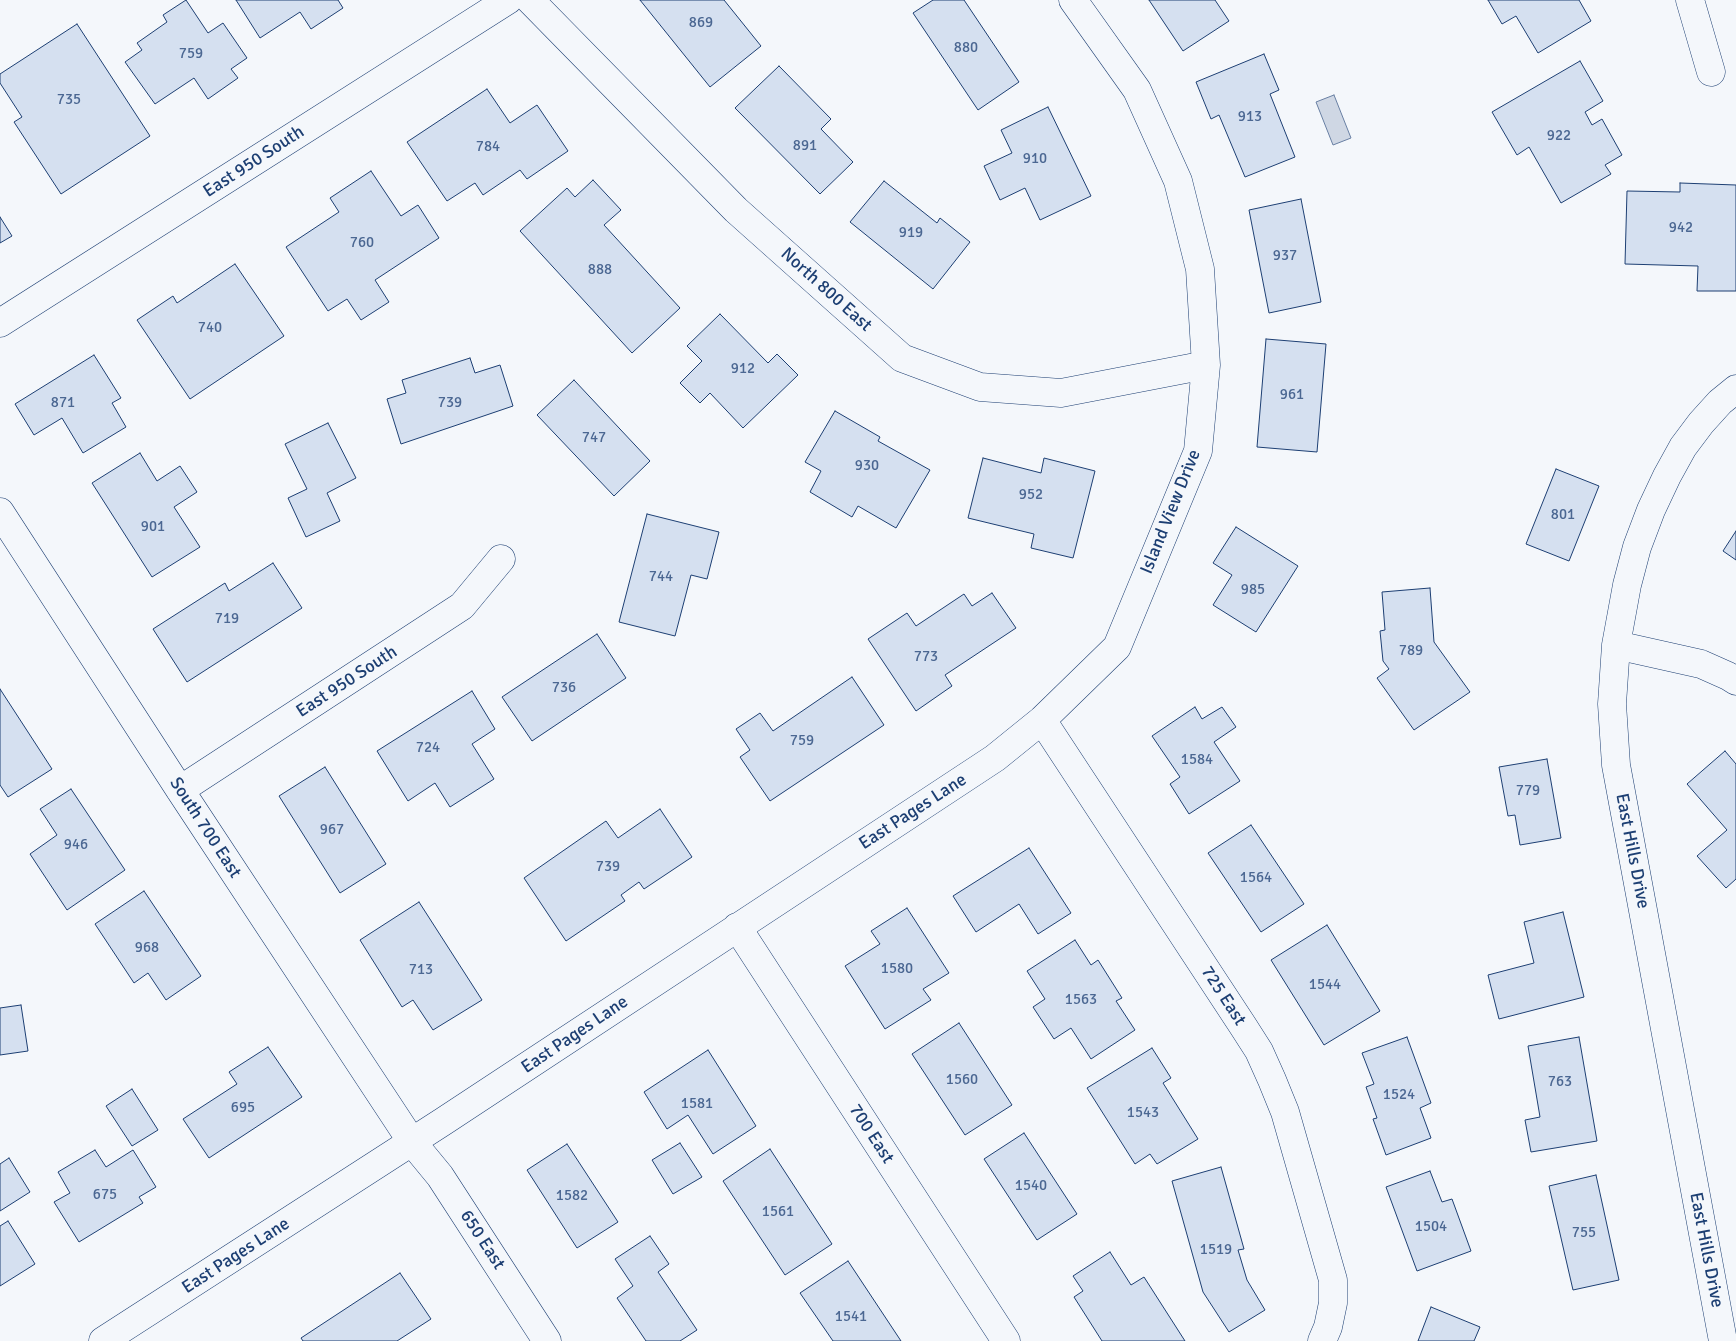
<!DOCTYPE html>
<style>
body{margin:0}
canvas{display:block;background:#f4f7fb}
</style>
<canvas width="1736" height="1341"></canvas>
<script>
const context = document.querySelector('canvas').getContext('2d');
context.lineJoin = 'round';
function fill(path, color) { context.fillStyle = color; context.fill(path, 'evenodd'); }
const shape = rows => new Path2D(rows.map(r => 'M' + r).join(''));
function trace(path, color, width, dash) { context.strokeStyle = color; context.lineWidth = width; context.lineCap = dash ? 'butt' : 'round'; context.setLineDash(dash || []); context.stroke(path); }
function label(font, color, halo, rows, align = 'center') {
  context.font = font + ' Signika,sans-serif'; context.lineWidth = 4; context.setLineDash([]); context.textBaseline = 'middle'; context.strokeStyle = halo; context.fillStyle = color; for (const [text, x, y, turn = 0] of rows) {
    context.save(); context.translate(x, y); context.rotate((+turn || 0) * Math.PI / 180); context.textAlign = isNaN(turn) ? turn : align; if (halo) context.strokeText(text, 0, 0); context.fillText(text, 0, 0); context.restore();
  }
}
const water = shape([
 [1334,95,1351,138,1333,145,1316,102,1334,95]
]);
const building = shape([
 [186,0,208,33,223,23,247,58,231,69,238,78,208,99,194,78,155,104,125,62,142,50,137,43,167,22,163,15,186,0],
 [236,0,338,0,343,8,311,29,300,12,260,38,236,0],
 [640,0,724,0,761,46,710,87,640,0],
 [933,0,964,0,1019,82,978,110,913,13,933,0],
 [1149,0,1215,0,1229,21,1183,51,1149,0],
 [1488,0,1579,0,1591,21,1538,53,1516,16,1502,24,1488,0],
 [77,24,150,136,61,194,14,122,22,117,0,83,0,74,77,24],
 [1264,54,1279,90,1270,94,1295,157,1245,177,1219,115,1211,119,1196,82,1264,54],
 [1580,61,1603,101,1585,112,1592,125,1602,119,1622,155,1605,165,1611,174,1561,203,1529,147,1517,155,1492,112,1580,61],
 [779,66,831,119,821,129,853,162,820,194,735,108,779,66],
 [487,89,510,123,537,105,568,151,527,179,520,170,483,195,475,183,447,201,407,142,487,89],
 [1048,107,1091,196,1040,220,1025,188,1000,200,984,166,1012,153,1001,130,1048,107],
 [371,171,401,216,418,205,439,238,375,280,389,302,361,320,347,299,328,311,286,247,339,212,330,198,371,171],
 [593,180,621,210,604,225,680,308,632,353,520,231,567,188,575,197,593,180],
 [884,181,937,223,940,218,970,242,933,289,850,222,884,181],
 [1680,183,1736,185,1736,291,1697,291,1698,266,1625,264,1627,191,1680,192,1680,183],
 [1301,199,1321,302,1269,313,1249,210,1301,199],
 [0,217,12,236,0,243,0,217],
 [235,264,284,336,190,399,137,320,173,296,177,303,235,264],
 [720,314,768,363,777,354,798,375,743,428,710,393,700,403,680,383,702,361,687,346,720,314],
 [1266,339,1326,344,1317,452,1257,447,1266,339],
 [94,355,121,398,112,403,126,427,83,453,62,418,34,435,15,404,94,355],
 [470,358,475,373,500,365,513,406,401,444,387,399,406,393,402,380,470,358],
 [574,380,650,461,614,496,537,415,574,380],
 [835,411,880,437,878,441,930,470,896,528,858,506,852,517,810,492,821,471,805,462,835,411],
 [328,423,356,478,327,493,340,521,306,537,288,498,307,489,285,444,328,423],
 [140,453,157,481,180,466,197,492,174,507,200,547,152,577,92,483,140,453],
 [983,458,1041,473,1044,458,1095,471,1073,558,1031,548,1034,534,968,518,983,458],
 [1556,469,1599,486,1569,561,1526,544,1556,469],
 [647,514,719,532,707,579,691,575,675,636,619,622,647,514],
 [1236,527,1298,566,1256,632,1213,605,1232,575,1213,563,1236,527],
 [1736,531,1736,560,1723,551,1736,531],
 [273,563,302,608,187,682,153,629,225,583,229,591,273,563],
 [1430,588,1434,642,1470,692,1414,730,1377,678,1389,669,1383,661,1380,631,1385,630,1382,592,1430,588],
 [992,593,1016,628,945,675,952,686,916,711,868,639,907,613,916,626,964,594,972,606,992,593],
 [597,634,626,678,532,741,502,697,597,634],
 [852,677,884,725,770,801,740,757,750,750,736,729,760,713,773,731,852,677],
 [0,689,52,769,8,797,0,785,0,689],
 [472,691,495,729,472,744,494,779,450,807,435,783,408,801,377,751,472,691],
 [1195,707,1202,719,1222,707,1236,727,1214,742,1240,781,1189,814,1170,784,1180,777,1152,736,1195,707],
 [1725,751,1736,764,1736,879,1726,888,1697,856,1727,830,1687,784,1725,751],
 [1547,759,1561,838,1520,845,1515,815,1508,816,1499,767,1547,759],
 [325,767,386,864,340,893,279,796,325,767],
 [71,789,125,870,67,910,30,854,57,835,40,809,71,789],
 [660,809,692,857,644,889,639,882,621,895,625,901,566,941,524,878,606,821,618,838,660,809],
 [1251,825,1304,904,1261,932,1208,853,1251,825],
 [1029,848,1071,913,1038,934,1019,904,976,932,953,896,1029,848],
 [144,891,201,976,166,1000,148,973,134,983,95,924,144,891],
 [419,902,482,1000,433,1030,413,1000,402,1007,360,940,419,902],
 [907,908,949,973,923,989,931,1000,885,1029,845,966,880,944,871,931,907,908],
 [1563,912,1584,997,1499,1019,1488,975,1534,963,1524,922,1563,912],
 [1327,925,1380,1011,1324,1045,1271,960,1327,925],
 [1075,940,1091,965,1098,960,1122,998,1116,1001,1135,1030,1091,1059,1071,1028,1054,1039,1033,1007,1045,999,1027,971,1075,940],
 [21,1005,28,1051,0,1055,0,1008,21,1005],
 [959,1023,1012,1105,965,1135,912,1054,959,1023],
 [1407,1037,1431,1103,1420,1108,1431,1138,1386,1155,1373,1119,1377,1118,1366,1087,1374,1084,1362,1053,1407,1037],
 [1579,1037,1597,1141,1531,1152,1525,1120,1540,1117,1528,1046,1579,1037],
 [268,1047,302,1097,209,1158,183,1119,237,1084,229,1072,268,1047],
 [1152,1048,1171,1078,1163,1083,1198,1139,1157,1164,1150,1154,1135,1164,1087,1088,1152,1048],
 [708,1050,756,1126,713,1154,688,1115,667,1129,644,1092,708,1050],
 [132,1089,158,1130,132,1146,106,1106,132,1089],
 [1024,1133,1077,1214,1037,1240,984,1159,1024,1133],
 [680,1143,702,1177,673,1194,652,1160,680,1143],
 [567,1144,618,1222,577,1248,527,1170,567,1144],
 [770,1149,832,1244,785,1275,723,1181,770,1149],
 [95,1150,106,1167,133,1150,156,1187,139,1197,143,1203,79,1242,54,1202,70,1193,58,1172,95,1150],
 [9,1158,30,1192,0,1211,0,1164,9,1158],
 [1221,1167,1244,1249,1238,1250,1247,1280,1265,1310,1229,1332,1203,1292,1172,1181,1221,1167],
 [1430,1171,1442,1202,1452,1199,1471,1251,1417,1271,1386,1187,1430,1171],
 [1596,1175,1619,1280,1573,1290,1549,1186,1596,1175],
 [8,1221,35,1264,0,1286,0,1226,8,1221],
 [650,1236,669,1264,658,1272,697,1330,680,1341,646,1341,617,1298,633,1286,615,1259,650,1236],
 [1110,1252,1131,1285,1144,1277,1185,1341,1102,1341,1074,1297,1083,1291,1073,1276,1110,1252],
 [848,1261,901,1341,833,1341,800,1293,848,1261],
 [400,1273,431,1319,397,1341,303,1341,301,1338,400,1273],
 [1431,1307,1480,1327,1474,1341,1418,1341,1431,1307]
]);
const minor = shape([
 [530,0,736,210,902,358,980,387,1061,393,1206,365],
 [1690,0,1711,72],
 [0,323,508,0],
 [0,512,180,790,412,1142,440,1176,547,1341],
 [1616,645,1701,664,1728,676,1736,681],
 [1042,720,1243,1026,1259,1051,1272,1080,1285,1112,1333,1280,1333,1303,1328,1327,1322,1341],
 [180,790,462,606,501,559],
 [737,927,1006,1341],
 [103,1341,444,1121,995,758,1042,720,1117,647,1198,451,1206,365,1200,269,1178,181,1137,90,1073,0],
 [1723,1341,1616,765,1612,704,1616,645,1627,585,1637,547,1651,510,1667,476,1683,447,1701,423,1720,402,1736,389]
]);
const numberNames = [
 ["869",701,23],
 ["880",966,48],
 ["759",191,54],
 ["735",69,100],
 ["913",1250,117],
 ["922",1559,136],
 ["891",805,146],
 ["784",488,147],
 ["910",1035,159],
 ["942",1681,228],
 ["919",911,233],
 ["760",362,243],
 ["937",1285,256],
 ["888",600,270],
 ["740",210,328],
 ["912",743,369],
 ["961",1292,395],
 ["871",63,403],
 ["739",450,403],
 ["747",594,438],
 ["930",867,466],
 ["952",1031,495],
 ["801",1563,515],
 ["901",153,527],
 ["744",661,577],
 ["985",1253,590],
 ["719",227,619],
 ["789",1411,651],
 ["773",926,657],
 ["736",564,688],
 ["759",802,741],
 ["724",428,748],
 ["1584",1197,760],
 ["779",1528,791],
 ["967",332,830],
 ["946",76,845],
 ["739",608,867],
 ["1564",1256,878],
 ["968",147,948],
 ["1580",897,969],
 ["713",421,970],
 ["1544",1325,985],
 ["1563",1081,1000],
 ["1560",962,1080],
 ["763",1560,1082],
 ["1524",1399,1095],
 ["1581",697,1104],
 ["695",243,1108],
 ["1543",1143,1113],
 ["1540",1031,1186],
 ["675",105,1195],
 ["1582",572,1196],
 ["1561",778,1212],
 ["1504",1431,1227],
 ["755",1584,1233],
 ["1519",1216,1250],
 ["1541",851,1317]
];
const streetNames = [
 ["East 950 South",254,162,-33],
 ["North 800 East",826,290,42],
 ["Island View Drive",1171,512,-68],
 ["East 950 South",347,682,-33],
 ["East Pages Lane",913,812,-33],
 ["South 700 East",205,828,57],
 ["East Hills Drive",1632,851,79],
 ["725 East",1223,996,57],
 ["East Pages Lane",575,1035,-34],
 ["700 East",871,1134,57],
 ["650 East",482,1240,57],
 ["East Hills Drive",1706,1250,79],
 ["East Pages Lane",236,1256,-33]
];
fill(water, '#cfd7e4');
trace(water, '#687fa3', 1);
fill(building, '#d5e0f0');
trace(building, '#1d3f73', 1);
trace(minor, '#1d3f73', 29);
trace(minor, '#f4f7fb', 28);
label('15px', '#4b6792', null, numberNames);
label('18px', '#1d3f73', '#f4f7fb', streetNames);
</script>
